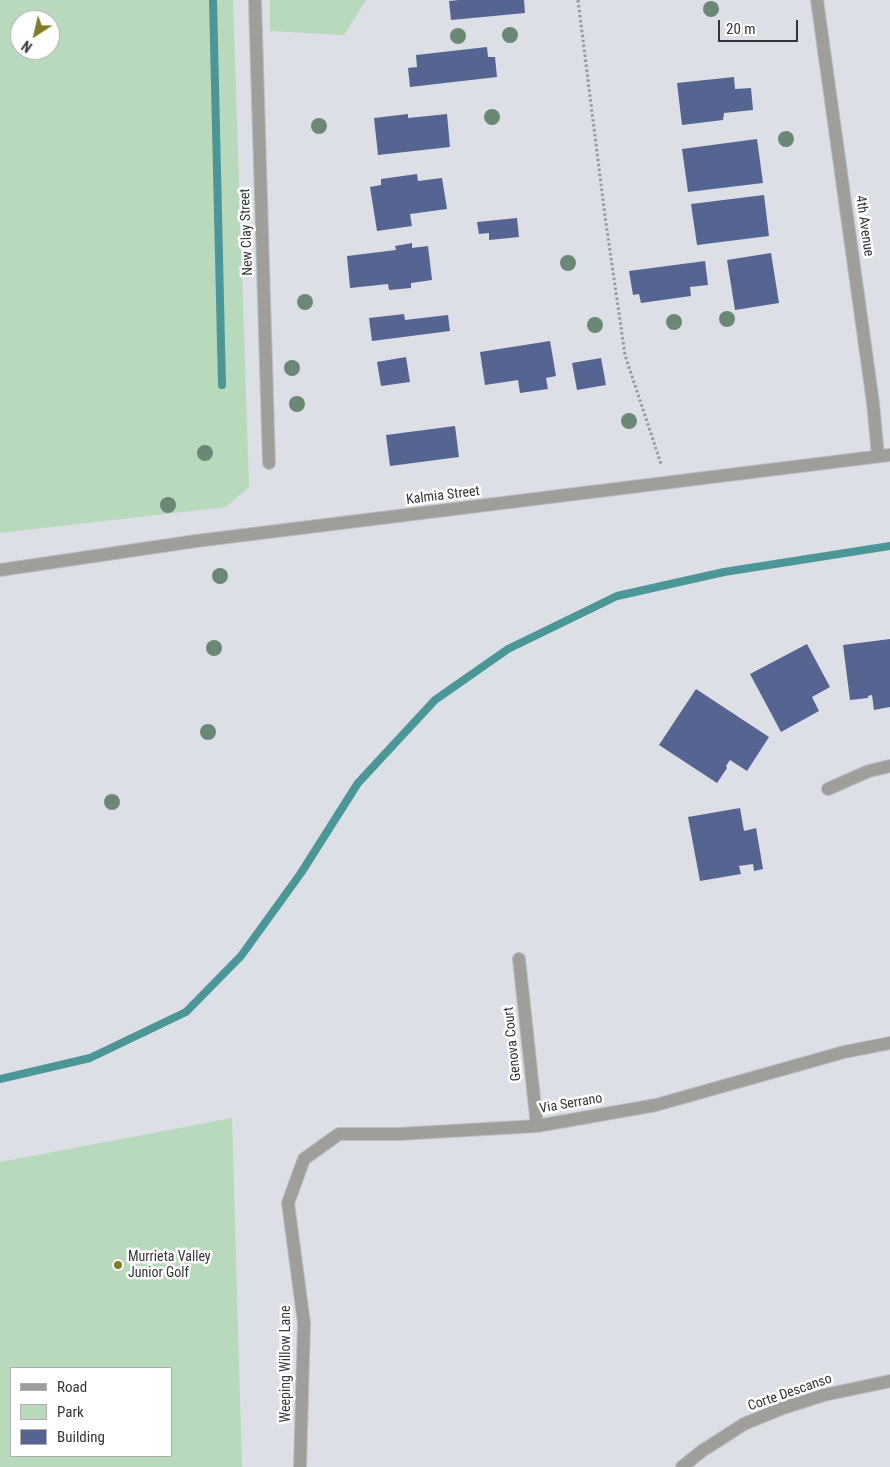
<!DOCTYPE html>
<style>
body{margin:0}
#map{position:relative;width:890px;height:1467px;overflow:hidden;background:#dddfe7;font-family:"Roboto Condensed",sans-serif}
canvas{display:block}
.legend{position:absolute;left:10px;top:1367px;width:162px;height:90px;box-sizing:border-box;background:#fff;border:1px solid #aeaeaf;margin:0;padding:6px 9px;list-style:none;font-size:15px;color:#343538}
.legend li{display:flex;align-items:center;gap:10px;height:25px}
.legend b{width:25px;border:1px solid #aeaeaf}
.north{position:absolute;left:10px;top:10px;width:50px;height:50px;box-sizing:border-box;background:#fff;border:1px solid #aeaeaf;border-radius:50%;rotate:215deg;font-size:14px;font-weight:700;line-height:20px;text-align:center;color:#343538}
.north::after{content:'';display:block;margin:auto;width:18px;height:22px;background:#807d25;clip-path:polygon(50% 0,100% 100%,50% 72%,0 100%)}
.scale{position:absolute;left:718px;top:20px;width:80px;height:22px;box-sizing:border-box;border:2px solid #343538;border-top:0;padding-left:6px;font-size:15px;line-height:18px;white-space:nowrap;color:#343538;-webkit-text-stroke:4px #fff;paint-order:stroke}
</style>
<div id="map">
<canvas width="890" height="1467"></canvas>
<ul class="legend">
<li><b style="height:6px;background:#a09e9b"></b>Road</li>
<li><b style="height:14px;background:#b8d9bb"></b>Park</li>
<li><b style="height:14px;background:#566491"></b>Building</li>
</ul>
<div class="north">N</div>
<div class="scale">20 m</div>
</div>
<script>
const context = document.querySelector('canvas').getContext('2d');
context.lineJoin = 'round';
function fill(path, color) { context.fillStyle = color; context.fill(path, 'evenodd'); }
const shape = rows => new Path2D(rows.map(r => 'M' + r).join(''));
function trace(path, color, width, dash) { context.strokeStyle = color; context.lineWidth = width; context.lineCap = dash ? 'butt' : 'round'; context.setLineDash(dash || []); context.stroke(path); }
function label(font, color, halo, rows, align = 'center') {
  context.font = font + ' "Roboto Condensed",sans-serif'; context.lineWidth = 5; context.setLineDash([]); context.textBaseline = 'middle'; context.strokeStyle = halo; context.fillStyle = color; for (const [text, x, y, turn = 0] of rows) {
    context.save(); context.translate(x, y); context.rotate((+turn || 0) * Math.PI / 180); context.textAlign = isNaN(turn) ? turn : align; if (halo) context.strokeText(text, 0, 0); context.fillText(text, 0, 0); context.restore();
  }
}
const green = shape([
 [0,0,233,0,249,487,226,507,0,533],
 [20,20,50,20,50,50,20,50],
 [270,0,366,0,344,35,270,31],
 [232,1118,242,1467,0,1467,0,1162],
 [171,1368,171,1456,11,1456,11,1368]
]);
const stream = shape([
 [213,0,222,385],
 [0,1079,90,1058,186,1012,241,956,301,873,358,783,435,700,508,649,617,596,724,572,890,546]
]);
const building = shape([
 [459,0,524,0,525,13,451,20,449,1],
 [487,47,488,57,495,57,497,77,410,87,408,68,417,67,416,55],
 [734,77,735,89,751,88,753,110,724,113,723,120,682,125,677,83],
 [408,114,408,118,447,114,450,147,378,155,374,118],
 [757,139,763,183,688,192,682,149],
 [417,174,418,181,442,178,447,209,410,214,412,226,377,231,370,187,381,185,381,179],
 [764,195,769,236,697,245,691,204],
 [517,218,519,237,489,240,489,233,479,234,477,222],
 [412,243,412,248,428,246,432,280,411,283,411,288,389,290,388,284,350,288,347,256,396,250,395,246],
 [771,253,779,303,735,310,727,260],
 [705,261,708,285,690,287,691,296,641,303,639,294,633,295,629,271],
 [404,314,405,320,448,315,450,331,372,341,369,318],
 [550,341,556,376,546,378,548,389,520,393,518,380,485,385,480,352],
 [406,357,410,382,381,386,377,362],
 [601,358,606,385,577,390,572,363],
 [455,426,459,457,390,466,386,435],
 [890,639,890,707,874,710,872,695,868,696,868,698,850,700,843,645],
 [807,644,830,687,812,697,819,711,781,732,750,674],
 [696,689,769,737,747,771,730,760,726,766,727,768,717,783,659,745],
 [740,808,744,831,756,828,763,869,754,871,753,864,739,866,741,874,700,881,688,817]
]);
const path = shape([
 [578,0,605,216,625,355,661,464]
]);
const minor = shape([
 [255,0,269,463],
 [817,0,873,403,878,456],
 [0,570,196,541,890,455],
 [828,789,869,771,890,766],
 [519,959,537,1126],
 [300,1467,304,1323,288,1203,304,1159,339,1134,399,1134,537,1126,656,1105,844,1052,890,1043],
 [682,1467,702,1451,744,1424,783,1408,824,1395,890,1381]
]);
const trees = [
 [711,9],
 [510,35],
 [458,36],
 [492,117],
 [319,126],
 [786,139],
 [568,263],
 [305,302],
 [727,319],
 [674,322],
 [595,325],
 [292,368],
 [297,404],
 [629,421],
 [205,453],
 [168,505],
 [220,576],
 [214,648],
 [208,732],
 [112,802]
];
const markers = [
 [118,1265,5,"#807d25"]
];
const streetNames = [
 ["4th Avenue",864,226,82],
 ["New Clay Street",247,232,-92],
 ["Kalmia Street",443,496,-7],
 ["Genova Court",513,1044,-96],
 ["Via Serrano",571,1104,-10],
 ["Weeping Willow Lane",286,1364,-90],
 ["Corte Descanso",790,1393,-19]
];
const poiNames = [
 ["Murrieta Valley",128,1257],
 ["Junior Golf",128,1273]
];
fill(green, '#b8d9bb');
trace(stream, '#4b9696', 8);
fill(building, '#566491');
trace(minor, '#bbbdc4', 14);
trace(path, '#989aa0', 3, [2.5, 2.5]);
trace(minor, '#a09e9b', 12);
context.fillStyle = '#6b8876';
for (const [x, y] of trees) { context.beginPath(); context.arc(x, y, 8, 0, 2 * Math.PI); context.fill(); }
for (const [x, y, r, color] of markers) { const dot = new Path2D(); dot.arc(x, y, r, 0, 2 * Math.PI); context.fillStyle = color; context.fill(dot); trace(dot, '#fff', 2); }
label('14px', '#343538', '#fff', streetNames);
label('14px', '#343538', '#fff', poiNames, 'left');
</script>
